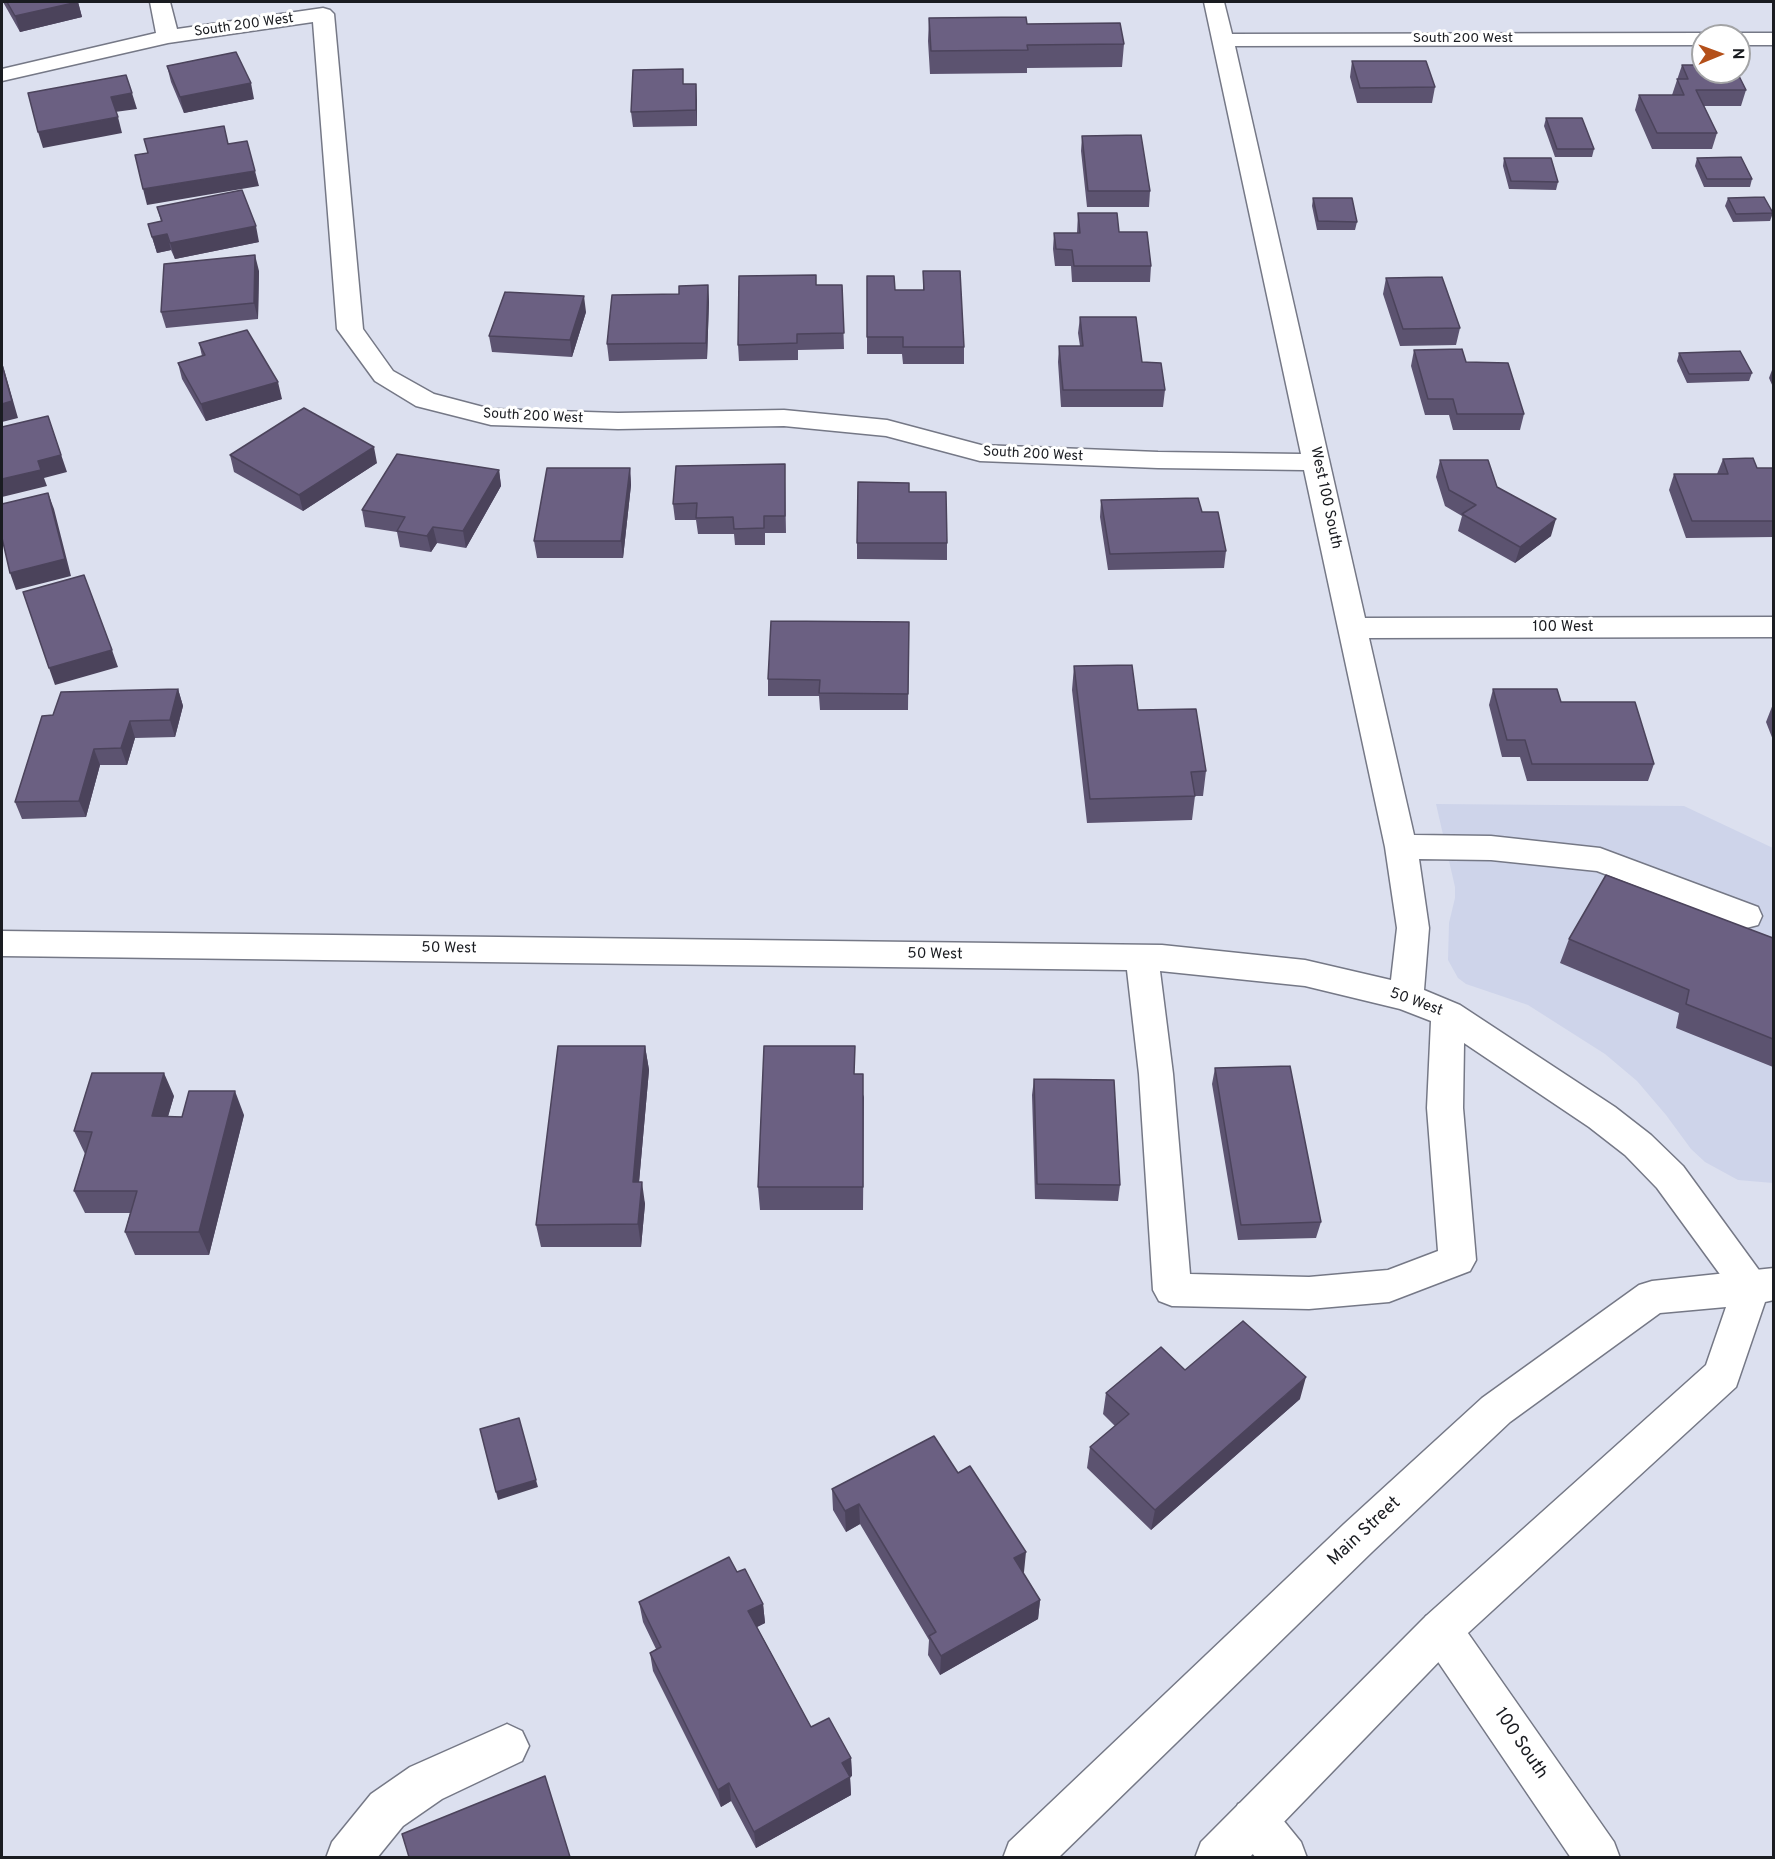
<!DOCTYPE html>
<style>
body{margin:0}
#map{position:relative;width:1775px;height:1859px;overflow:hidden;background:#dce0ef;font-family:Overpass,sans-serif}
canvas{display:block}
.frame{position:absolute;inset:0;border:3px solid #1a1c21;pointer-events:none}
.north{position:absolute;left:1691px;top:24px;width:60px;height:60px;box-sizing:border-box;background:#fff;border:2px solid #a3a4a6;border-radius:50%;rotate:89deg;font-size:16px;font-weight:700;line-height:24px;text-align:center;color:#1a1c21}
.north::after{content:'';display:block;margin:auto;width:21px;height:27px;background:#b4501a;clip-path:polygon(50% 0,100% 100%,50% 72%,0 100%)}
</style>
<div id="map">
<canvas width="1775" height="1859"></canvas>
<div class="frame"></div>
<div class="north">N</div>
</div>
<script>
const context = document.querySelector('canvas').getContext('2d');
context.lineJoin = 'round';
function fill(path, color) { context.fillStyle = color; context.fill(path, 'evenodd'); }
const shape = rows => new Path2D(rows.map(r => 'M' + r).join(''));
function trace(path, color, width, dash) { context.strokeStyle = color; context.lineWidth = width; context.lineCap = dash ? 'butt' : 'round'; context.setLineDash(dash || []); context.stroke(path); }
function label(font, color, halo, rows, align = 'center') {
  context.font = font + ' Overpass,sans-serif'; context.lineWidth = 6; context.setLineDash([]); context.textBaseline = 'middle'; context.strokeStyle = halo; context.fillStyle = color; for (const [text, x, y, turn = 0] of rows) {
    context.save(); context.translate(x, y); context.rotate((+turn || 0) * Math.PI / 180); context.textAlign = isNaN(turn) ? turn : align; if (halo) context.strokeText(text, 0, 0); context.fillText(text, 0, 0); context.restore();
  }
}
const built = shape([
 [1436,804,1684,806,1773,848,1773,1183,1738,1180,1705,1162,1691,1149,1666,1115,1637,1081,1605,1054,1528,1005,1466,984,1458,978,1448,960,1449,923,1455,898,1455,887]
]);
const minor = shape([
 [150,2,170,2,177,29,323,8,330,10,334,14,363,329,393,371,434,394,491,409,618,413,784,410,887,420,981,445,1158,452,1301,454,1204,2,1224,2,1232,34,1703,33,1711,34,1712,36,1703,36,1703,45,1235,46,1365,618,1774,617,1774,637,1369,638,1414,835,1491,836,1600,848,1758,907,1762,916,1758,925,1746,928,1597,871,1491,860,1419,859,1429,928,1424,990,1460,1005,1615,1107,1651,1135,1683,1166,1764,1277,1770,1288,1764,1299,1751,1304,1738,1299,1657,1188,1625,1155,1589,1127,1464,1043,1463,1108,1476,1260,1470,1271,1389,1302,1309,1309,1172,1306,1159,1301,1153,1290,1139,1074,1127,970,2,956,2,931,1162,945,1305,960,1391,980,1397,928,1385,847,1304,470,1158,468,980,461,886,436,784,426,618,429,491,425,416,406,375,381,337,329,313,22,168,43,2,81,2,69,156,33,150,2],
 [1160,971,1305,986,1400,1009,1431,1021,1427,1108,1438,1251,1388,1270,1309,1277,1190,1274,1173,1074,1160,971],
 [1739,33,1774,33,1774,45,1739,45,1739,36,1730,36,1739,33],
 [1441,1610,1456,1616,1614,1842,1620,1858,1571,1858,1426,1644,1420,1630,1426,1616,1441,1610],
 [507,1724,522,1731,529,1746,522,1761,442,1799,403,1826,377,1858,326,1858,332,1842,371,1794,410,1767,507,1724],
 [1254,1798,1270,1804,1301,1842,1307,1858,1256,1858,1238,1836,1232,1820,1238,1804,1254,1798]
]);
const major = shape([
 [1774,1268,1774,1300,1765,1302,1736,1387,1456,1644,1249,1858,1195,1858,1201,1842,1426,1616,1706,1365,1726,1307,1660,1313,1510,1422,1372,1552,1058,1858,1003,1858,1009,1842,1344,1524,1482,1398,1639,1285,1652,1281,1774,1268]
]);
const wall = shape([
 [3,2,78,2,82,17,20,32],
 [929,18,1027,24,1124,44,1122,67,1027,68,1027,73,930,74,928,41],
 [1352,61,1435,87,1432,103,1357,103,1350,77],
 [1682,65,1746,90,1741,106,1704,106,1717,133,1712,149,1652,149,1635,110,1639,95,1672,95],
 [167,66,254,99,184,113,171,82],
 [684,84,697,100,697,126,633,127,631,112],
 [1546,118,1594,149,1592,157,1555,157,1544,126],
 [1082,136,1150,191,1149,207,1087,207,1081,151],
 [1504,158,1558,182,1556,190,1509,189,1503,166],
 [1697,158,1752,179,1750,187,1704,187,1695,166],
 [1313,198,1357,222,1355,230,1317,230,1312,206],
 [1728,198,1773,213,1770,221,1733,222,1725,206],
 [157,207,259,242,175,259,171,250,157,253,148,224,161,221],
 [1078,213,1119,232,1151,266,1150,282,1072,282,1071,266,1055,266,1053,249,1054,233,1077,233],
 [259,271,258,319,166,328,161,312],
 [923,271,964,347,964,364,903,364,902,354,867,354,867,276,895,290,923,290],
 [1386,278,1460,328,1456,345,1400,346,1383,294],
 [708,285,709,302,707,359,609,361,607,344,679,294],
 [816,285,842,285,844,349,798,350,798,360,739,361,738,345],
 [586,312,572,357,492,352,489,336],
 [1080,317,1142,362,1165,390,1163,407,1061,407,1058,362,1059,346,1080,346,1078,333],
 [199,343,282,399,206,421,182,379,178,363,202,356],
 [1414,350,1466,362,1524,414,1520,430,1453,430,1449,415,1425,415,1411,366],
 [1679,353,1752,373,1749,381,1687,383,1677,361],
 [1772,370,1773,370,1773,387,1769,378],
 [230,455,377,463,303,511,234,472],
 [1723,459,1757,468,1773,468,1773,537,1686,538,1669,490,1674,474,1717,474],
 [1440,460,1497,487,1551,536,1515,563,1458,531,1462,516,1445,506,1436,477],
 [630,468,631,485,623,558,537,558,534,541],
 [499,470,501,486,466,548,437,543,431,552,400,547,397,532,365,527,362,510],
 [785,481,786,533,765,533,765,545,735,545,734,534,698,534,696,520,675,520,673,504],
 [909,492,947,543,947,560,857,559,857,543],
 [1101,500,1226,551,1224,568,1108,570,1100,517],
 [909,622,908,710,820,710,819,696,768,696,768,679],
 [1074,666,1138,710,1206,771,1203,796,1195,796,1192,820,1087,823,1072,690],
 [178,689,183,706,175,737,135,738,127,765,100,765,86,817,22,819,15,802,53,715],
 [1493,689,1561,702,1654,764,1648,781,1527,781,1520,757,1502,757,1489,705],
 [1773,704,1773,740,1766,722],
 [1773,938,1773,1067,1676,1028,1679,1013,1560,963,1569,939],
 [645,1046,649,1070,639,1182,645,1204,641,1247,541,1247,536,1225],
 [1215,1068,1321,1222,1316,1238,1238,1240,1212,1084],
 [855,1074,864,1097,863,1210,760,1210,758,1187],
 [1034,1079,1120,1185,1118,1201,1035,1199,1032,1095],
 [174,1096,168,1117,244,1115,209,1255,135,1255,125,1232,130,1213,85,1213,74,1191,85,1154,74,1131],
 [1106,1393,1300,1399,1151,1530,1087,1468,1090,1447,1115,1426,1103,1414],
 [958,1473,1024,1572,1023,1573,1040,1600,1038,1619,940,1675,928,1655,929,1640,860,1524,846,1532,833,1510,832,1489],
 [737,1572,763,1604,765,1623,757,1627,811,1727,851,1758,852,1776,850,1777,851,1795,756,1848,731,1801,721,1807,653,1671,650,1653,656,1649,643,1622,639,1602]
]);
const shadedWall = shape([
 [78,2,82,17,20,32,15,16],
 [251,83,254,99,184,113,180,97],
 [696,84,697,100,697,126,696,110],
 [132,93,137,109,115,112,111,97],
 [118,117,122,133,43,148,38,132],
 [255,171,259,186,147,205,143,189],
 [256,226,259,242,175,259,170,243],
 [167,234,171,250,157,253,152,237],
 [255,255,259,271,258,319,254,303],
 [708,285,709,302,707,359,706,343],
 [584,296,586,312,572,357,570,340],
 [2,362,18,418,2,422],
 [278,382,282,399,206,421,201,404],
 [48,416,67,472,44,478,47,486,2,497,2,479,38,461],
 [374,447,377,463,303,511,299,495],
 [630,468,631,485,623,558,621,541],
 [499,470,501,486,466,548,463,531],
 [48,493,54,509,71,576,16,590,10,573],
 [1556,519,1551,536,1515,563,1520,547],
 [433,527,437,543,431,552,427,536],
 [112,650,118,667,55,685,49,668],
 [178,689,183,706,175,737,170,720],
 [130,721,135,738,127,765,121,748],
 [94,749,100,765,86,817,79,801],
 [645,1046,649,1070,637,1205,633,1182],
 [164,1073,174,1096,161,1139,152,1116],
 [235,1091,244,1115,209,1255,199,1232],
 [642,1182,645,1204,641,1247,638,1224],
 [1306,1377,1300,1399,1151,1530,1155,1510],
 [536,1480,538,1487,498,1500,496,1492],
 [859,1504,860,1524,846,1532,845,1511],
 [1026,1552,1024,1572,1012,1578,1014,1558],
 [1040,1600,1038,1619,940,1675,941,1656],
 [763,1604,765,1623,751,1630,748,1611],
 [851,1758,852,1776,843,1780,842,1763],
 [850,1777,851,1795,756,1848,754,1832],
 [729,1783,731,1801,721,1807,718,1790]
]);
const building = shape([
 [7,2,78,2,15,16,7,2],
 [1026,17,1027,24,1120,23,1124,44,1027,45,1028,50,931,51,929,18,1026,17],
 [236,52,251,83,180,97,167,66,236,52],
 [1352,61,1426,61,1435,87,1360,88,1352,61],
 [1682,65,1703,65,1703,72,1737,72,1746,90,1696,90,1717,133,1657,133,1639,95,1684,95,1677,79,1688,79,1682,65],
 [683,69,683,84,696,84,696,110,631,112,633,70,683,69],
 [126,75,132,93,111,97,118,117,38,132,28,93,126,75],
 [1546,118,1582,118,1594,149,1557,149,1546,118],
 [224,126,228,144,247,141,255,171,143,189,135,155,148,153,144,139,224,126],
 [1141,135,1150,191,1088,191,1082,136,1141,135],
 [1741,157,1752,179,1707,179,1697,158,1741,157],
 [1504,158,1551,158,1558,182,1511,181,1504,158],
 [242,190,256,226,170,243,167,234,152,237,148,224,162,221,157,207,242,190],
 [1764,197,1773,213,1736,214,1728,198,1764,197],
 [1313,198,1352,198,1357,222,1318,221,1313,198],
 [1078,213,1117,213,1119,232,1147,232,1151,266,1074,266,1072,250,1056,249,1054,233,1080,233,1078,213],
 [255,255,254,303,161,312,164,264,255,255],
 [923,271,960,271,964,347,903,347,903,337,867,337,867,276,894,276,895,290,924,290,923,271],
 [816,275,816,285,842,285,844,333,797,334,797,343,738,345,739,276,816,275],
 [1442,277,1460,328,1403,329,1386,278,1442,277],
 [708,285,706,343,607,344,612,295,679,294,679,286,708,285],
 [505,292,584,296,570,340,489,336,505,292],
 [1080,317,1136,317,1142,362,1161,363,1165,390,1063,390,1059,346,1083,346,1080,317],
 [247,330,278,382,201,404,178,363,205,355,199,343,247,330],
 [1462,349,1466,362,1508,363,1524,414,1457,414,1453,399,1428,399,1414,350,1462,349],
 [1740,351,1752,373,1689,374,1679,353,1740,351],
 [2,365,12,401,2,404,2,365],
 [304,408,374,447,299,495,230,455,304,408],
 [48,416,61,455,38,461,41,470,2,479,2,427,48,416],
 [397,454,499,470,463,531,433,527,427,536,397,531,405,517,362,510,397,454],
 [1753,458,1757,468,1773,468,1773,521,1692,521,1674,474,1728,474,1723,459,1753,458],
 [1440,460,1488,460,1497,487,1556,519,1520,547,1462,514,1476,505,1449,490,1440,460],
 [785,464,785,516,764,516,764,528,734,529,733,517,696,518,697,503,673,504,676,466,785,464],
 [547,468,630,468,621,541,534,541,547,468],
 [858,482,909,483,909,492,946,492,947,543,857,543,858,482],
 [48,493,65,559,10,573,2,538,2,504,48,493],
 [1198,498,1202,512,1218,512,1226,551,1110,554,1101,500,1198,498],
 [84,575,112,650,49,668,23,592,84,575],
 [771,621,909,622,908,694,819,693,820,680,768,679,771,621],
 [1132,665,1138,710,1196,709,1206,771,1191,772,1195,796,1090,799,1074,666,1132,665],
 [178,689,170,720,130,721,121,748,94,749,79,801,15,802,42,716,53,715,61,692,178,689],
 [1493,689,1557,689,1561,702,1635,702,1654,764,1532,764,1525,740,1507,740,1493,689],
 [1606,875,1773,938,1773,1039,1686,1004,1689,990,1569,939,1606,875],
 [558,1046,645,1046,633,1182,642,1182,638,1224,536,1225,558,1046],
 [764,1046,855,1046,854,1074,863,1074,863,1187,758,1187,764,1046],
 [1290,1066,1321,1222,1241,1225,1215,1068,1290,1066],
 [92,1073,164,1073,152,1116,182,1117,189,1091,235,1091,199,1232,125,1232,137,1191,74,1191,92,1132,74,1131,92,1073],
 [1034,1079,1114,1080,1120,1185,1037,1184,1034,1079],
 [1243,1321,1306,1377,1155,1510,1090,1447,1129,1414,1106,1393,1161,1347,1185,1370,1243,1321],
 [519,1418,536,1480,496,1492,480,1429,519,1418],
 [934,1436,958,1473,970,1466,1026,1552,1014,1558,1040,1600,941,1656,929,1636,936,1632,859,1504,845,1511,832,1489,934,1436],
 [729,1557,737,1572,745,1569,763,1604,748,1611,811,1727,829,1718,851,1758,842,1763,850,1777,754,1832,729,1783,718,1790,650,1653,661,1647,639,1602,729,1557],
 [545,1776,570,1857,409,1857,402,1834,545,1776]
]);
const farStreetnames = [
 ["South 200 West",244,26,-8],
 ["South 200 West",1463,39],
 ["South 200 West",533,417,3],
 ["South 200 West",1033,455,3]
];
const streetNames = [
 ["West 100 South",1325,498,78],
 ["100 West",1563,628],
 ["50 West",449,949,1],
 ["50 West",935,955,1],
 ["50 West",1416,1003,20]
];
const nearStreetnames = [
 ["Main Street",1365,1532,-43],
 ["100 South",1520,1744,56]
];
fill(built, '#ced4ea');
trace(minor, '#757886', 3);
trace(major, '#757886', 3);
fill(minor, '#fff');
fill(major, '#fff');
fill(wall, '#5c5370');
fill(shadedWall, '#4b435b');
fill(building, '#6b6082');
trace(building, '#4b435b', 1.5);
label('14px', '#1a1c21', '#fff', farStreetnames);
label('15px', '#1a1c21', '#fff', streetNames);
label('18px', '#1a1c21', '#fff', nearStreetnames);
</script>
